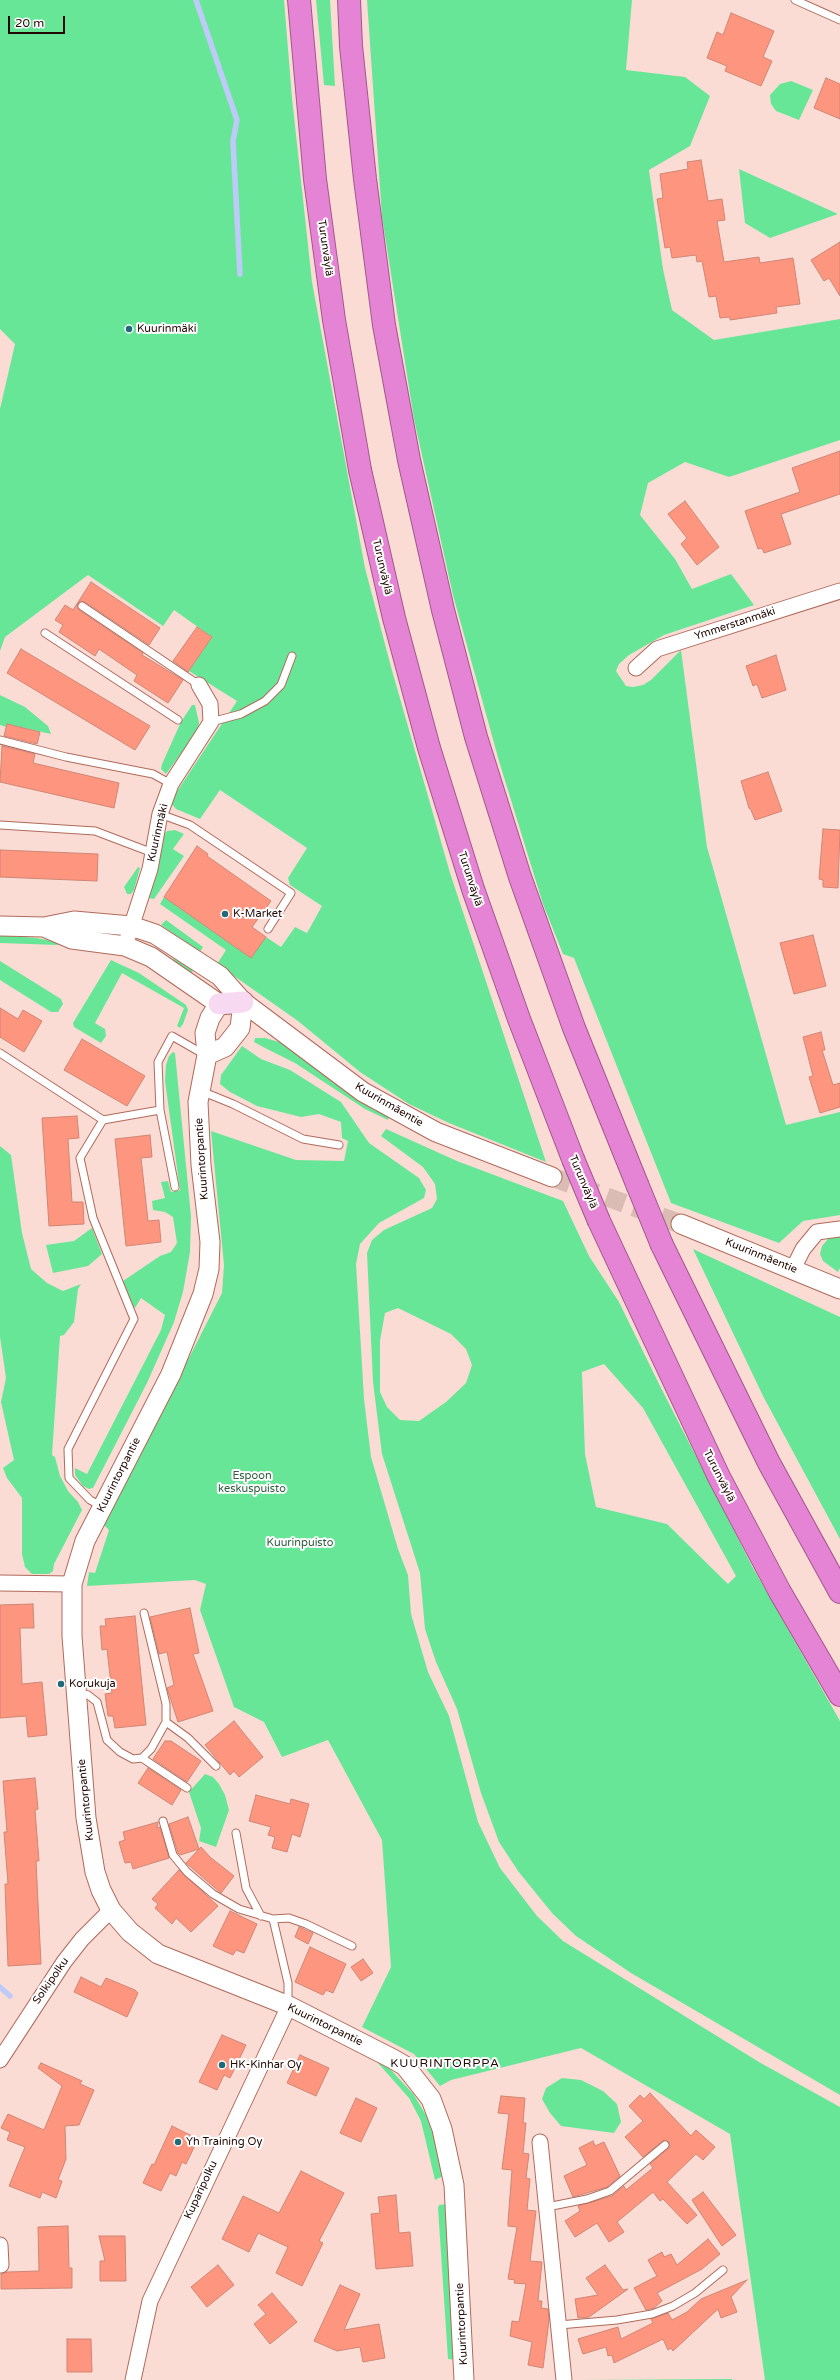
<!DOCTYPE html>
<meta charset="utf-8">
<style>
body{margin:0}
#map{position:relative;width:840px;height:2380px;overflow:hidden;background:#fbdcd4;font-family:"Varela Round",sans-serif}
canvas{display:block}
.scale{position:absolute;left:8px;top:16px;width:57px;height:18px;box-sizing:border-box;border:2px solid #210804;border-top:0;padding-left:5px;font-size:12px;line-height:14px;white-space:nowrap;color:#210804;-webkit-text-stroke:3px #fff;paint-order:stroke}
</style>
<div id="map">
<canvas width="840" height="2380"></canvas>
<div class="scale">20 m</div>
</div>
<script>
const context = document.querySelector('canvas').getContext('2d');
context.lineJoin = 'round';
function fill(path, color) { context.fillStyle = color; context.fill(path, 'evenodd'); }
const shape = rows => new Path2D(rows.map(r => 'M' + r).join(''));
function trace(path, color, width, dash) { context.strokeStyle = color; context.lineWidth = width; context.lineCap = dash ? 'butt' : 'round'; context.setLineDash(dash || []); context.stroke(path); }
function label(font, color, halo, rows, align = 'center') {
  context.font = font + ' "Varela Round",sans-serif'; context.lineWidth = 4; context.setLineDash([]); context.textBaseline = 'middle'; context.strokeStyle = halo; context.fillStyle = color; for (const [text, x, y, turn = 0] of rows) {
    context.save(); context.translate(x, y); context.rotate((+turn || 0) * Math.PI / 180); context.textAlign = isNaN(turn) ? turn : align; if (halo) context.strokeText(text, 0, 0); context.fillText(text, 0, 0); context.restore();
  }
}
const green = shape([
 [0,0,284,0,292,98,312,282,365,568,391,667,450,873,546,1162,449,1123,409,1104,360,1072,298,1021,217,964,226,950,160,904,164,897,251,958,266,937,281,947,295,927,307,933,322,906,290,885,288,878,307,848,220,790,200,819,176,809,170,802,237,701,189,671,212,637,174,610,163,626,88,575,5,637,0,651,0,409,15,344,0,329],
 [316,0,330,0,335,86,324,85],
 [367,0,632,0,626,70,685,77,710,96,690,146,649,170,663,269,672,310,714,340,840,319,840,440,729,477,685,462,648,483,640,515,675,559,692,589,731,574,754,605,664,635,629,655,619,664,616,671,626,686,633,687,643,685,651,680,681,650,707,847,786,1125,840,1112,840,1215,803,1221,779,1243,671,1203,574,958,563,954,543,904,499,761,453,595,414,419,382,217],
 [791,81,813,90,799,120,776,111,771,104,770,95,780,84],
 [739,169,838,214,770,238,745,223],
 [0,695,25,707,48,726,51,734,7,724,6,727,0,725],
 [192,705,195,705,199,723,198,730,166,774,161,769,162,764,181,722],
 [175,830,184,834,173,849,184,856,154,899,149,898,162,837,167,831],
 [138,867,140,868,134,890,131,894,127,894,124,887],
 [166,920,203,947,200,952,161,925],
 [0,935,36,938,58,942,58,945,0,943],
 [169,954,197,966,191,973,176,962],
 [111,960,139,973,186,1005,188,1010,183,1024,180,1028,177,1026,184,1008,122,973,95,1023,105,1029,106,1036,101,1043,74,1027,73,1023],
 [0,961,61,999,63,1004,58,1012,51,1012,0,980],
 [255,1038,265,1038,279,1042,300,1055,389,1116,388,1120,365,1109,295,1063,265,1048,254,1042],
 [242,1046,261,1059,290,1070,341,1102,369,1143,419,1178,426,1190,424,1198,379,1223,360,1244,356,1264,364,1399,371,1457,398,1549,408,1575,411,1614,428,1672,449,1716,478,1822,500,1868,537,1916,563,1941,759,2062,840,2107,840,2380,765,2380,730,2134,581,2048,451,2080,440,2086,414,2054,362,2027,391,1967,382,1840,328,1740,282,1757,264,1722,234,1707,200,1610,206,1584,195,1580,87,1586,89,1572,95,1573,109,1530,104,1525,222,1293,224,1265,211,1131,296,1160,344,1161,348,1141,342,1138,341,1122,319,1114,301,1117,257,1106,230,1092,220,1084,221,1075],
 [173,1052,175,1053,191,1216,190,1252,183,1292,174,1322,147,1383,93,1488,89,1489,83,1486,75,1475,75,1468,87,1474,161,1330,165,1315,141,1298,135,1308,130,1303,123,1281,160,1256,171,1252,177,1243,173,1217,165,1212,153,1210,152,1201,165,1198,161,1182,168,1181,171,1192,180,1190,165,1081,166,1065,169,1056],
 [386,1129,457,1161,563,1201,589,1256,619,1302,659,1384,753,1568,840,1721,840,2095,631,1973,576,1936,552,1913,518,1871,499,1842,481,1793,457,1709,436,1662,425,1629,420,1573,382,1454,373,1382,367,1253,372,1240,384,1230,432,1208,437,1199,435,1184,423,1167,381,1136],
 [398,1308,451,1334,466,1349,472,1365,466,1383,446,1402,419,1421,400,1420,387,1407,380,1392,380,1341,385,1313],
 [604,1364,643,1408,736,1576,728,1584,667,1524,596,1507,585,1454,582,1372],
 [0,1146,11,1155,22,1233,31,1269,47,1283,63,1291,81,1284,78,1289,74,1322,64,1335,60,1336,52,1455,55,1457,60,1476,68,1491,78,1502,82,1510,54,1564,53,1571,49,1574,32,1574,25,1567,22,1554,22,1498,7,1478,3,1468,14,1460,1,1402,6,1378,0,1337],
 [92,1228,102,1254,88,1266,53,1273,46,1245,74,1241],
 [840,1235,840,1268,838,1272,823,1261,820,1254,822,1246,828,1239],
 [693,1249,840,1317,840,1539,763,1396],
 [205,1774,213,1777,219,1784,225,1795,229,1810,216,1847,199,1841,201,1828,189,1792],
 [380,2058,414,2095,427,2117,437,2147,443,2176,435,2180,421,2121,409,2098,377,2062],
 [562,2078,581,2080,603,2091,617,2104,621,2122,614,2133,561,2126,550,2113,542,2099,546,2088],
 [446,2204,457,2360,448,2359,438,2208,439,2205],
 [732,2379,732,2380,580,2380]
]);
const stream = shape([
 [196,0,237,120,233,141,240,274],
 [0,1987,10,1996]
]);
const building = shape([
 [731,13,774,31,763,57,772,61,761,86,725,71,727,66,707,58,717,32,723,35,731,13],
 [826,78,840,84,840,119,814,108,826,78],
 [701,160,708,201,722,199,725,220,717,221,724,262,759,257,760,263,793,258,800,304,776,307,777,313,730,320,730,317,720,318,716,296,709,297,702,261,697,262,696,255,672,258,670,247,665,248,657,199,663,198,660,174,688,169,687,162,701,160],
 [840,242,840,296,829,278,824,281,811,260,840,242],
 [840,451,840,494,781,514,791,544,764,553,762,548,758,549,745,511,800,492,792,468,840,451],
 [685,501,719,547,697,565,681,544,687,538,668,514,685,501],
 [91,582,160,628,149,645,85,602,80,601,77,605,79,610,143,653,142,655,183,680,168,703,134,681,137,675,99,649,95,656,59,632,63,625,55,620,65,605,73,610,91,582],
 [197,627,212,637,188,672,173,661,197,627],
 [21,649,150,726,135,750,7,673,21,649],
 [776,655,786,690,762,698,757,684,753,686,746,666,776,655],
 [7,724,40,732,37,744,4,736,7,724],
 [2,746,35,754,33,763,119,783,114,808,0,782,2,746],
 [768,772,782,811,755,820,751,810,749,808,741,781,768,772],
 [823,829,840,830,838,888,823,887,823,880,819,879,823,829],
 [197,846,208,854,207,856,271,901,252,927,266,937,251,958,164,897,197,846],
 [0,850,98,854,97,881,0,877,0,850],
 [813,935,826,986,794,994,780,943,813,935],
 [0,1008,18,1019,23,1010,42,1021,24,1052,0,1037,0,1008],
 [821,1032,825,1050,822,1050,833,1085,840,1083,840,1107,820,1113,809,1077,813,1076,803,1037,821,1032],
 [82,1039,145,1076,127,1106,64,1070,82,1039],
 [77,1116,79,1138,68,1139,72,1202,83,1202,84,1224,49,1226,42,1118,77,1116],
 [150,1135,152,1157,141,1158,148,1221,159,1220,161,1242,126,1246,115,1139,150,1135],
 [33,1604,34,1628,20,1628,22,1684,42,1682,47,1735,28,1737,26,1716,0,1718,0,1605,33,1604],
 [190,1608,199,1653,193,1654,213,1711,178,1722,167,1688,174,1685,167,1652,159,1654,150,1617,190,1608],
 [135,1616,146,1725,115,1728,113,1716,108,1716,105,1694,112,1693,107,1649,102,1650,100,1626,106,1626,105,1619,135,1616],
 [234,1721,263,1757,239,1777,234,1771,230,1775,205,1745,234,1721],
 [165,1741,171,1741,201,1761,187,1782,153,1759,165,1741],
 [148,1768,181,1790,172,1805,138,1783,148,1768],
 [35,1778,38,1809,35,1810,39,1861,36,1861,41,1964,8,1966,5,1884,8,1884,4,1832,7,1832,3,1781,35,1778],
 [256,1795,290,1804,291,1799,309,1804,300,1837,292,1834,287,1852,272,1848,275,1837,268,1835,271,1827,249,1821,256,1795],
 [188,1817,199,1849,201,1847,210,1857,234,1876,221,1893,186,1863,199,1849,180,1855,178,1853,169,1824,188,1817],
 [158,1822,157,1828,160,1827,169,1858,133,1869,131,1862,125,1863,119,1842,125,1840,123,1832,158,1822],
 [179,1870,218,1906,191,1932,176,1918,172,1924,155,1908,158,1904,152,1899,179,1870],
 [230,1911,257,1924,244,1953,236,1950,233,1955,213,1946,230,1911],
 [299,1927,313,1933,308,1944,295,1937,299,1927],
 [310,1947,346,1964,333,1993,326,1990,323,1995,295,1982,310,1947],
 [363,1959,373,1973,361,1981,351,1967,363,1959],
 [81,1977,101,1987,106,1978,135,1990,138,1993,127,2017,74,1992,81,1977],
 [222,2035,246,2045,230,2078,224,2075,217,2090,199,2082,222,2035],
 [300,2055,329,2068,316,2096,287,2083,300,2055],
 [41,2063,82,2081,80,2084,94,2090,79,2125,65,2126,66,2159,58,2180,62,2181,56,2198,42,2192,40,2198,9,2186,25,2147,7,2140,10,2132,1,2128,8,2114,44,2130,62,2086,38,2068,41,2063],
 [650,2093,691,2136,696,2130,715,2147,703,2160,696,2154,667,2182,697,2215,687,2224,663,2199,660,2201,653,2192,617,2222,624,2232,609,2242,597,2223,575,2237,565,2221,580,2211,578,2206,612,2196,624,2186,626,2190,653,2168,650,2164,670,2147,669,2142,664,2140,643,2157,625,2137,643,2121,629,2106,640,2095,644,2099,650,2093],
 [501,2096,525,2098,523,2123,526,2123,523,2153,529,2154,526,2178,530,2179,527,2210,536,2211,530,2261,542,2262,538,2301,542,2301,541,2308,548,2309,549,2320,543,2368,528,2365,532,2342,510,2336,512,2321,519,2322,526,2284,514,2283,515,2280,508,2279,517,2227,508,2226,508,2222,512,2170,502,2169,509,2114,498,2113,501,2096],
 [356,2098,377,2108,361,2142,340,2133,356,2098],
 [172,2126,198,2139,186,2164,182,2162,176,2176,170,2173,161,2191,143,2183,152,2164,154,2165,172,2126],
 [593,2141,595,2146,604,2142,620,2176,607,2187,573,2197,564,2176,587,2165,579,2148,593,2141],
 [301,2171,344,2193,319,2241,323,2243,302,2286,276,2273,288,2247,258,2233,249,2252,222,2239,243,2196,279,2213,301,2171],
 [703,2192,736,2235,722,2246,692,2200,703,2192],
 [396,2195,399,2233,410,2232,413,2266,376,2269,371,2214,380,2213,378,2197,396,2195],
 [68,2226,69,2268,72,2268,72,2288,1,2289,1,2274,7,2272,39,2271,38,2227,68,2226],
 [99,2236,125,2236,126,2281,100,2281,100,2261,105,2261,99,2236],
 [708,2239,720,2254,702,2269,657,2293,662,2301,654,2308,646,2310,634,2288,657,2276,648,2260,662,2252,664,2257,671,2254,677,2265,708,2239],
 [218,2265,234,2285,207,2307,191,2287,218,2265],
 [605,2265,623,2290,628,2289,589,2317,578,2318,575,2299,598,2295,586,2278,605,2265],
 [747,2280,731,2297,737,2312,721,2318,718,2309,673,2351,671,2348,668,2350,663,2339,614,2363,612,2355,608,2356,606,2347,583,2354,578,2339,618,2327,621,2339,653,2323,651,2319,668,2313,672,2320,687,2312,701,2299,747,2280],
 [340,2285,360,2294,344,2330,379,2324,385,2358,363,2362,360,2347,337,2351,314,2341,340,2285],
 [272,2293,297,2322,270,2344,254,2324,266,2314,258,2305,272,2293],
 [67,2339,91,2339,92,2372,67,2372,67,2339]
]);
const tertiaryTunnel = shape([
 [552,1177,681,1224]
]);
const service = shape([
 [795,0,840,20],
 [82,606,199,685],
 [45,633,178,720],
 [211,722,241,714,265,701,281,685,292,656],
 [0,740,66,757,153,774,171,784],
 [160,814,190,825,291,893,268,929],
 [0,825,95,831,153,853],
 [0,1053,103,1120,160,1110],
 [201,1091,233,1104,303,1139,339,1145],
 [175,1187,160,1110,158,1062,172,1036,205,1055],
 [101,1506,90,1500,69,1478,68,1449,134,1319,93,1218,80,1158,103,1120],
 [77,1692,88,1695,97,1702,107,1740,120,1752,133,1759,142,1758,151,1749,166,1722,166,1704,144,1613],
 [166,1722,188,1738,216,1766],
 [142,1758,187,1788],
 [163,1821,173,1855,187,1872,213,1894,239,1909,273,1919,288,1983,288,2004],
 [236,1833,246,1888,261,1916],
 [273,1919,289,1918,306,1924,352,1946],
 [547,2207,587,2199,610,2191,665,2145],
 [559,2325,617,2320,652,2314,673,2306,695,2293,723,2270]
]);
const minor = shape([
 [636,668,657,649,840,591],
 [125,946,150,869,160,814,171,784,211,722,210,704,199,685],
 [793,1269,803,1249,817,1232,840,1229],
 [0,1583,72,1584],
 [0,2060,64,1962,82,1939,111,1910],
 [540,2142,564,2380],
 [0,2245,1,2265],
 [133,2380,150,2301,289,2006]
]);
const tertiary = shape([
 [0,926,44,927,74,921,131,926,155,934,220,976,243,1002,363,1092,436,1132,552,1177],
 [44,927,72,939,125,946,151,957,219,1004,210,1018,205,1033,207,1055,198,1102,201,1165,210,1242,209,1269,203,1294,171,1374,85,1541,72,1584,72,1636,86,1818,95,1872,101,1890,111,1910,130,1932,158,1954,289,2006,393,2059,405,2066,431,2099,442,2129,454,2185,464,2380],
 [207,1055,225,1047,240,1028,243,1002],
 [681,1224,840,1289]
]);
const secondary = shape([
 [219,1004,243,1002]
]);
const motorway = shape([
 [299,0,315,179,334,320,360,470,394,618,429,748,473,889,519,1019,573,1159],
 [349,0,351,46,365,179,384,325,409,460,443,610,476,737,520,877,574,1028,637,1184],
 [599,1221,719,1477,780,1592,840,1695],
 [662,1245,769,1463,840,1592]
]);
const motorwayBridge = shape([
 [573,1159,599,1221],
 [637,1184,662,1245]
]);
const markers = [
 [129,329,4,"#236a78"],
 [225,914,4,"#236a78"],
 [61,1684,4,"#236a78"],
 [222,2065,4,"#236a78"],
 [178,2142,4,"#236a78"]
];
const streetNames = [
 ["Turunväylä",325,248,82],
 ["Turunväylä",382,567,77],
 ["Ymmerstanmäki",735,624,-18],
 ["Kuurinmäki",158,833,-77],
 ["Turunväylä",470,879,72],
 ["Kuurinmäentie",389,1105,30],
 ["Kuurintorpantie",202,1159,-94],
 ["Turunväylä",583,1182,67],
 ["Kuurinmäentie",761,1256,22],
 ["Kuurintorpantie",119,1475,-63],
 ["Turunväylä",719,1476,63],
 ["Kuurintorpantie",86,1800,-96],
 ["Solkipolku",51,1981,-55],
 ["Kuurintorpantie",325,2025,26],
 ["Kuparipolku",201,2190,-65],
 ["Kuurintorpantie",462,2324,-93]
];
const poiNames = [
 ["Kuurinmäki",137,329],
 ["K-Market",233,914],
 ["Korukuja",69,1684],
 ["HK-Kinhar Oy",230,2065],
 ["Yh Training Oy",186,2142]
];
const parkNames = [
 ["Espoon",252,1476],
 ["keskuspuisto",252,1489],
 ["Kuurinpuisto",300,1543]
];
const neighbourhoodNames = [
 ["KUURINTORPPA",445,2064]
];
fill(green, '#68e697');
trace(stream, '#becaf8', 5.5);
fill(building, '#fe957e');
trace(building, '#ce8675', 1);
trace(tertiaryTunnel, '#dabcb5', 19, [19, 10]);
trace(service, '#b06a5b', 9);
trace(minor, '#b06a5b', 17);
trace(tertiary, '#b06a5b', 21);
trace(secondary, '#b06a5b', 23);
trace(motorway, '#a0588b', 24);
trace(service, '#fff', 7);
trace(minor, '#fff', 15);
trace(tertiary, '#fff', 19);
trace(secondary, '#f7daf2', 21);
trace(motorway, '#e583d4', 22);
trace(motorwayBridge, '#a0588b', 24, []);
trace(motorwayBridge, '#e583d4', 22);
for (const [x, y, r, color] of markers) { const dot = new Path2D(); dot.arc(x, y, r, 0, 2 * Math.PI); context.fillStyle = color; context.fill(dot); trace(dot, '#fff', 1.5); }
label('11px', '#210804', '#fff', streetNames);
label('11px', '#210804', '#fff', poiNames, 'left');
label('11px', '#2a5d3c', '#fff', parkNames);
context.letterSpacing = '1px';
label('12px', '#210804', '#fff', neighbourhoodNames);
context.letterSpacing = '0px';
</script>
